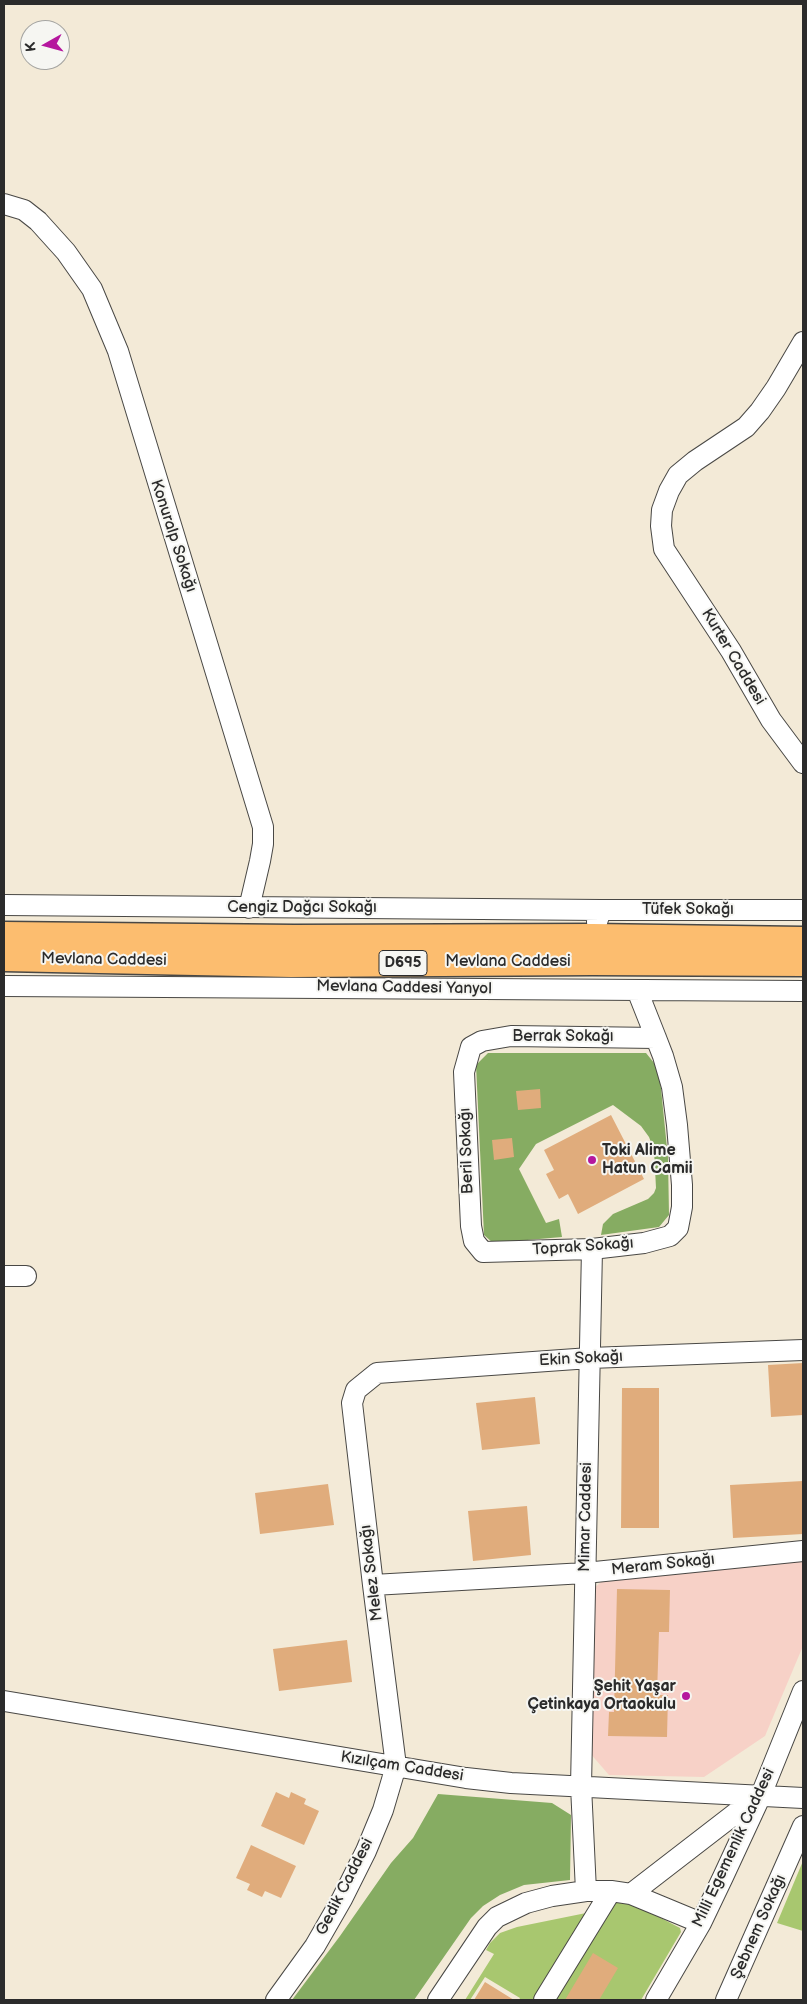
<!DOCTYPE html>
<meta charset="utf-8">
<style>
body{margin:0}
#map{position:relative;width:807px;height:2004px;overflow:hidden;background:#f3ead7;font-family:"Balsamiq Sans",sans-serif}
canvas{display:block}
.frame{position:absolute;inset:0;border:5px solid #2b2b2b;pointer-events:none}
.north{position:absolute;left:20px;top:20px;width:50px;height:50px;box-sizing:border-box;background:#f6f6f2;border:1px solid #a5a5a2;border-radius:50%;rotate:263deg;font-size:14px;font-weight:700;line-height:20px;text-align:center;color:#2b2b2b}
.north::after{content:'';display:block;margin:auto;width:18px;height:22px;background:#b5179e;clip-path:polygon(50% 0,100% 100%,50% 72%,0 100%)}
</style>
<div id="map">
<canvas width="807" height="2004"></canvas>
<div class="frame"></div>
<div class="north">K</div>
</div>
<script>
const context = document.querySelector('canvas').getContext('2d');
context.lineJoin = 'round';
function fill(path, color) { context.fillStyle = color; context.fill(path, 'evenodd'); }
const shape = rows => new Path2D(rows.map(r => 'M' + r).join(''));
function trace(path, color, width, dash) { context.strokeStyle = color; context.lineWidth = width; context.lineCap = dash ? 'butt' : 'round'; context.setLineDash(dash || []); context.stroke(path); }
function label(font, color, halo, rows, align = 'center') {
  context.font = font + ' "Balsamiq Sans",sans-serif'; context.lineWidth = 4; context.setLineDash([]); context.textBaseline = 'middle'; context.strokeStyle = halo; context.fillStyle = color; for (const [text, x, y, turn = 0] of rows) {
    context.save(); context.translate(x, y); context.rotate((+turn || 0) * Math.PI / 180); context.textAlign = isNaN(turn) ? turn : align; if (halo) context.strokeText(text, 0, 0); context.fillText(text, 0, 0); context.restore();
  }
}
const built = shape([
 [803,1561,803,1646,765,1736,704,1777,609,1775,589,1752,593,1589,608,1576]
]);
const green = shape([
 [803,1861,803,1931,777,1923],
 [623,1898,680,1928,681,1932,641,2000,551,2000,608,1907],
 [591,1912,538,2000,519,2000,520,1998,485,1977,470,2000,465,2000,494,1954,486,1950,490,1943,500,1933,517,1927]
]);
const forest = shape([
 [488,1053,646,1053,659,1069,668,1158,669,1215,659,1227,601,1235,603,1224,613,1214,648,1199,654,1193,656,1188,654,1150,649,1137,641,1126,613,1105,536,1144,519,1169,546,1223,559,1219,562,1237,493,1243,484,1235,476,1065],
 [438,1794,552,1803,571,1815,570,1880,524,1885,500,1895,483,1906,471,1918,414,2000,292,2000,340,1936,391,1863,413,1838]
]);
const building = shape([
 [540,1089,541,1108,518,1110,516,1091],
 [611,1115,644,1179,578,1214,568,1194,559,1199,546,1174,554,1170,544,1150],
 [512,1138,514,1157,494,1160,492,1140],
 [803,1363,803,1415,771,1417,768,1365],
 [622,1388,659,1388,659,1528,621,1528],
 [535,1397,540,1444,482,1450,476,1403],
 [803,1481,803,1534,733,1538,730,1485],
 [328,1484,334,1525,260,1534,255,1493],
 [527,1506,531,1555,473,1561,468,1511],
 [617,1589,670,1590,669,1632,659,1632,657,1695,668,1695,667,1737,608,1736,609,1712,614,1712],
 [347,1640,352,1682,279,1691,273,1649],
 [276,1792,289,1798,291,1792,306,1799,304,1804,319,1811,304,1845,261,1826],
 [251,1845,296,1866,281,1898,265,1891,262,1897,247,1890,250,1884,236,1878],
 [593,1953,618,1968,599,2000,565,2000],
 [485,1982,514,2000,474,2000]
]);
const minor = shape([
 [4,204,24,210,38,221,66,252,92,289,118,351,263,827,263,844,260,861,249,908],
 [803,342,776,388,760,411,746,427,695,461,678,475,669,491,662,510,661,526,664,549,731,651,771,720,803,763],
 [4,905,601,910],
 [597,922,601,910,803,910],
 [4,986,803,991],
 [637,990,656,1038,663,1056,672,1087,677,1125,682,1185,682,1207,678,1228,670,1236,644,1243,592,1249,483,1252,474,1241,471,1226,464,1072,471,1047,482,1041,511,1036,656,1038],
 [4,1276,26,1276],
 [373,1585,585,1573,803,1551],
 [4,1701,466,1778,511,1783,803,1798],
 [586,1891,581,1786,592,1249],
 [631,1894,758,1796],
 [276,2000,315,1946,342,1899,366,1851,383,1810,396,1766,373,1585,352,1403,356,1390,377,1373,590,1358,803,1350],
 [438,2000,487,1927,497,1917,526,1903,552,1896,586,1891,611,1891,631,1894,701,1923],
 [544,2000,611,1891],
 [656,2000,701,1923,723,1877,761,1795,803,1691],
 [726,2000,803,1826]
]);
const major = shape([
 [4,935,294,938,593,937,803,940],
 [4,958,291,964,592,962,803,963]
]);
const markers = [
 [592,1160,5,"#b5179e"],
 [686,1696,5,"#b5179e"]
];
const shields = [
 [403,963,48]
];
const shieldNames = [
 ["D695",403,963]
];
const streetNames = [
 ["Konuralp Sokağı",173,536,72],
 ["Kurter Caddesi",733,657,59],
 ["Cengiz Dağcı Sokağı",302,908],
 ["Tüfek Sokağı",688,910],
 ["Mevlana Caddesi",104,960,1],
 ["Mevlana Caddesi",508,962],
 ["Mevlana Caddesi Yanyol",404,988,1],
 ["Berrak Sokağı",563,1037],
 ["Beril Sokağı",467,1151,-92],
 ["Toprak Sokağı",583,1247,-4],
 ["Ekin Sokağı",581,1359,-3],
 ["Mimar Caddesi",586,1517,-89],
 ["Meram Sokağı",663,1565,-6],
 ["Melez Sokağı",372,1573,-97],
 ["Kızılçam Caddesi",402,1767,9],
 ["Milli Egemenlik Caddesi",734,1848,-65],
 ["Gedik Caddesi",345,1887,-63],
 ["Şebnem Sokağı",759,1927,-66]
];
const poiNames = [
 ["Toki Alime",602,1151],
 ["Hatun Camii",602,1169],
 ["Şehit Yaşar",676,1687,"right"],
 ["Çetinkaya Ortaokulu",676,1705,"right"]
];
fill(built, '#f7d1c7');
fill(green, '#a8c76f');
fill(forest, '#86ac62');
fill(building, '#e0ac7c');
trace(minor, '#494845', 22);
trace(major, '#494845', 29);
trace(minor, '#fff', 20);
trace(major, '#fcbd6f', 26);
for (const [x, y, r, color] of markers) { const dot = new Path2D(); dot.arc(x, y, r, 0, 2 * Math.PI); context.fillStyle = color; context.fill(dot); trace(dot, '#f6f6f2', 2); }
for (const [x, y, w] of shields) { const box = new Path2D(); box.roundRect(x - w / 2, y - 12.5, w, 25, 4); context.fillStyle = '#f6f6f2'; context.fill(box); trace(box, '#2b2b2b', 1); }
label('bold 15px', '#2b2b2b', null, shieldNames);
label('16px', '#2b2b2b', '#f6f6f2', streetNames);
label('bold 16px', '#2b2b2b', '#f6f6f2', poiNames, 'left');
</script>
